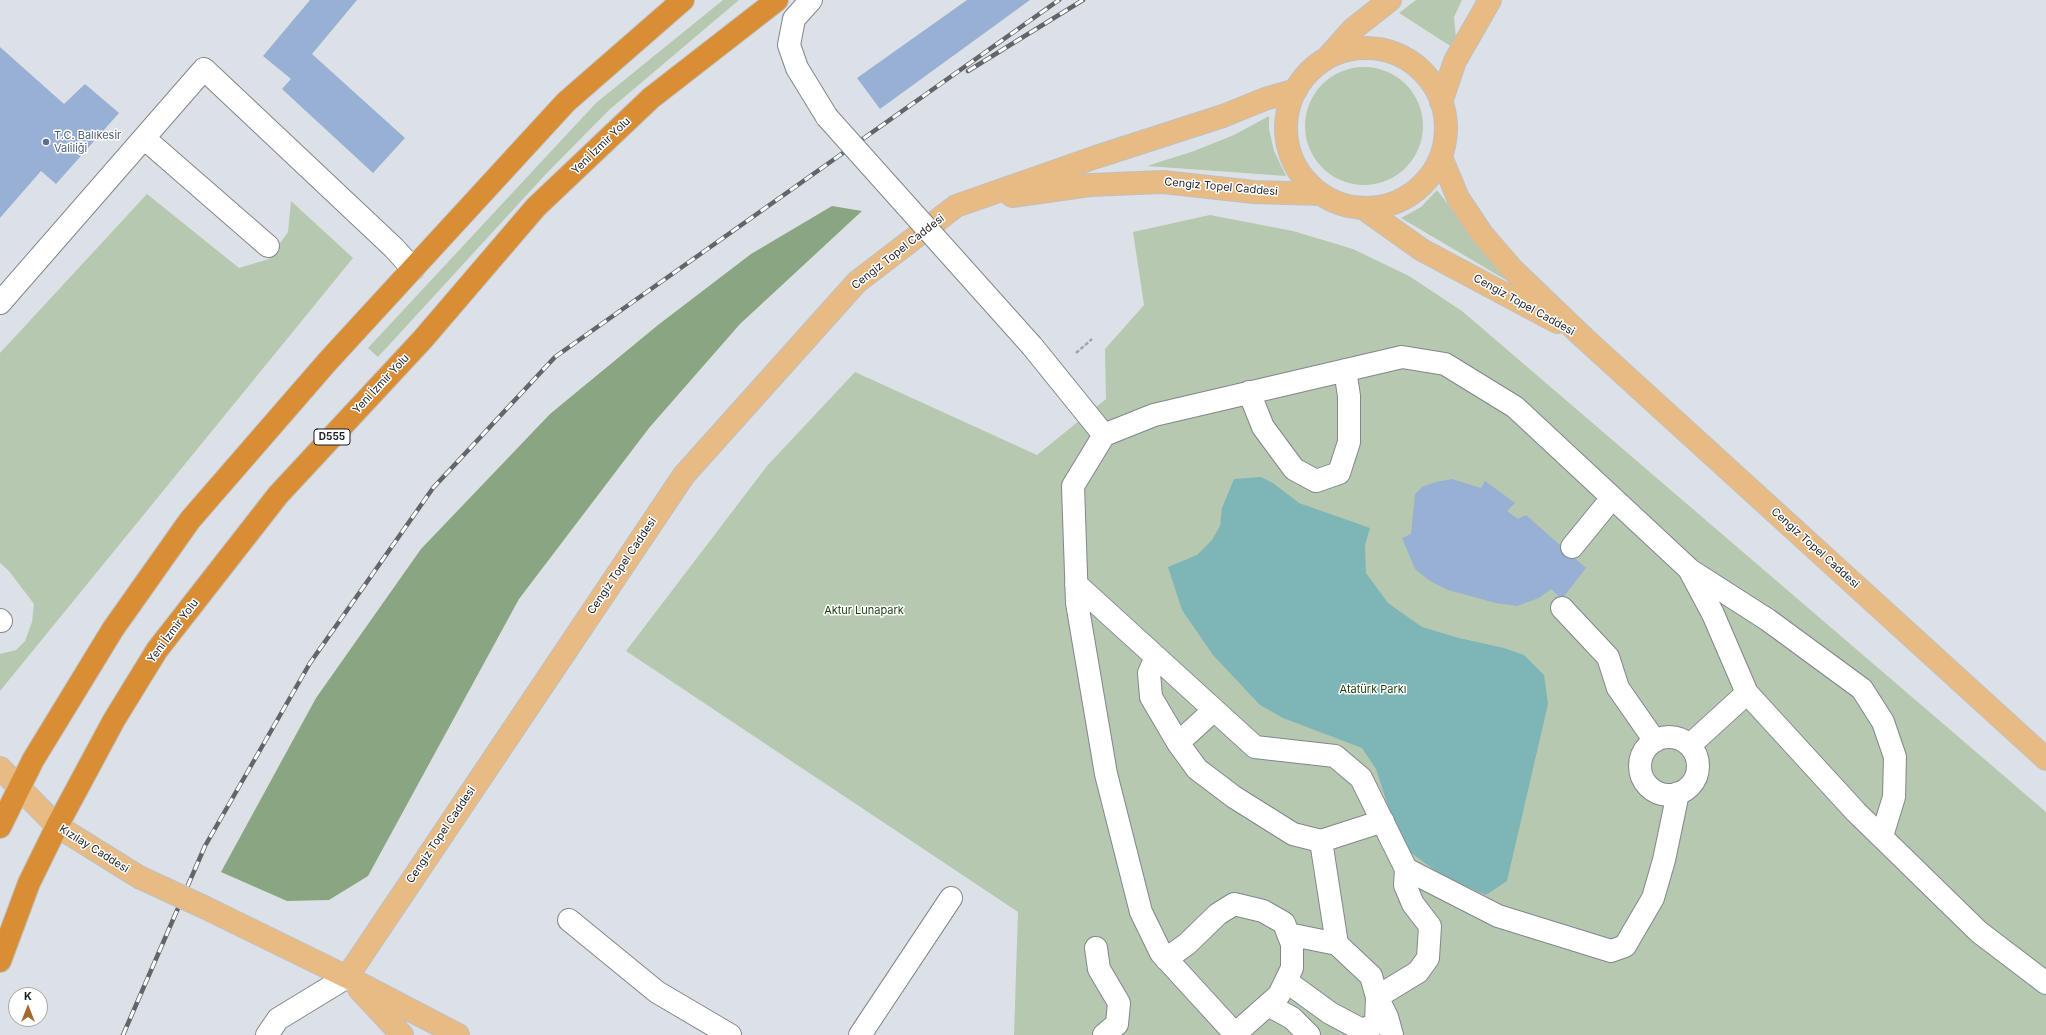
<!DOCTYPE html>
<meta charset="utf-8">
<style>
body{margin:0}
#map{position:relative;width:2046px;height:1035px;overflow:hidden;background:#dce1e8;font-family:Inter,sans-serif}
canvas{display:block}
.north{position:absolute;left:8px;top:987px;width:40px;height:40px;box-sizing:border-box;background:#fff;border:1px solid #a4a5a6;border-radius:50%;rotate:0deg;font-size:11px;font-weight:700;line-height:16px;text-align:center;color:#1c1e21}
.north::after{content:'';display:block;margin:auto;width:14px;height:18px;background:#a8692f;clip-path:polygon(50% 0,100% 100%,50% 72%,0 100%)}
</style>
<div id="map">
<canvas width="2046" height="1035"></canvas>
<div class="north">K</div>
</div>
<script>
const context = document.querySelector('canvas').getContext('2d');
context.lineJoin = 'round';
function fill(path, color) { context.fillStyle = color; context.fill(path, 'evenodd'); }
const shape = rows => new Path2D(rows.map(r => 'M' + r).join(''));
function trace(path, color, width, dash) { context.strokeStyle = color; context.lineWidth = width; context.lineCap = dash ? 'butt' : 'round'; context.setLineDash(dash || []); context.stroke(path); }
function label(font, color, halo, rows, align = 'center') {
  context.font = font + ' Inter,sans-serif'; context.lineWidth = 3; context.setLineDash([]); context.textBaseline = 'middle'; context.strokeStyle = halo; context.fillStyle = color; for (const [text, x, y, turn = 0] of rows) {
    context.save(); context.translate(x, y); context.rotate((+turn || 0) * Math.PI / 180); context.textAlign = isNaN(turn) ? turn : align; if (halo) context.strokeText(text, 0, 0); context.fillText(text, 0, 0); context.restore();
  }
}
const green = shape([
 [723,0,739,0,609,110,545,175,378,357,368,348,596,103],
 [1416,0,1462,0,1454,17,1456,38,1452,47,1399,13],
 '1305 126a59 59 0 1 1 118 0a59 59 0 1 1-118 0Z',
 [1269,116,1269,129,1274,151,1286,176,1147,166,1194,151,1234,135],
 [1437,190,1506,280,1401,218,1421,207],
 [147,194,239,268,269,259,288,232,291,201,353,258,0,691,0,654,16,650,25,641,32,622,34,604,9,571,0,563,0,353],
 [1210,215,1293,231,1353,249,1409,276,1462,311,2046,812,2046,1035,1014,1035,1018,912,626,651,767,466,855,372,1037,455,1106,399,1105,349,1144,305,1133,232]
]);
const forest = shape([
 [832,206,862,211,740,324,649,428,519,599,368,876,329,900,287,901,221,872,316,698,421,549,550,414,658,325,751,254]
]);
const water = shape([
 [1261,477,1273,483,1299,503,1370,528,1365,545,1366,573,1388,603,1422,627,1459,638,1504,648,1524,655,1544,675,1548,704,1507,881,1486,895,1443,876,1411,853,1389,809,1376,769,1362,748,1283,718,1260,705,1213,655,1182,610,1168,567,1197,555,1212,540,1220,526,1222,508,1234,479]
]);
const building = shape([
 [310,0,357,0,312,54,405,138,373,173,282,89,291,79,263,56],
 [967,0,1030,0,880,109,857,78],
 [0,47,64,104,85,84,119,113,56,184,41,171,0,218],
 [1452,479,1481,488,1485,481,1515,503,1507,511,1518,519,1526,515,1586,568,1562,599,1551,589,1539,598,1517,606,1496,603,1448,590,1430,581,1415,569,1402,538,1411,534,1415,494,1422,487,1436,482]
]);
const path = shape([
 [1076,353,1092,339]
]);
const minor = shape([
 [811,0,794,19,789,45,797,68,827,117],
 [144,138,268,246],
 [0,303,204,69,394,248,413,269],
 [1032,346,1104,435],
 [1249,392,1263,427,1294,469,1316,481,1339,473,1349,442,1349,396,1345,370],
 [1572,547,1612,498],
 [1690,570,1768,620,1862,689,1883,722,1895,757,1894,797,1882,836],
 [1076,584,1255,747,1335,756,1361,778,1406,869,1498,916,1611,951,1625,946,1653,898,1664,860,1678,793],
 [1562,608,1608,657,1618,688,1655,741],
 [0,620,1,621],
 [1156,657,1149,673,1151,697,1178,743],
 [1214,710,1178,743,1197,769,1234,797,1293,834,1321,841,1383,821],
 '1640 766a29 29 0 1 1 58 0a29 29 0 1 1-58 0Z',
 [1690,745,1747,693],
 [1321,841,1337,944,1371,976,1377,997,1387,1017,1392,1035],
 [569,920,657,992,730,1035],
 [1288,934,1337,944],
 [1096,948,1099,969,1119,1003,1117,1024,1104,1035],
 [1166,959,1187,944,1218,914,1234,904,1263,911,1284,923,1292,944,1292,968,1279,995,1235,1034],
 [1286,981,1330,1013,1362,1030,1376,1024,1377,997],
 [1377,997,1418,972,1428,958,1430,926,1413,904,1405,885,1406,869],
 [1268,1005,1292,1018,1309,1035],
 [267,1035,278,1019,347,977],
 [860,1035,951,898],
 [1236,1035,1161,953,1141,912,1106,774,1077,603,1073,486,1104,435,1154,415,1402,357,1445,364,1515,407,1689,569,1713,614,1747,693,1856,812,1979,932,2046,983]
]);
const major = shape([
 '1286 128a80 80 0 1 1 160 0a80 80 0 1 1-160 0Z',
 [1328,57,1353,29,1390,0],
 [1441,102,1455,61,1490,0],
 [1441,157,1458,198,1482,234,1513,270,1584,338,2046,759],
 [1012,196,1090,185,1163,182,1254,192,1320,194],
 [1363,208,1422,250,1557,322],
 [0,768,57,826,139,877],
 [206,908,347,977,458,1035],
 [347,977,684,475,857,282,956,206,1096,157,1223,116,1265,99,1296,90],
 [359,989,402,1035]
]);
const highway = shape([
 [0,827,33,760,113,629,190,520,328,361,566,102,683,0],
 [0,961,29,883,57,826,114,720,157,650,278,495,423,339,536,207,651,98,777,0]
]);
const rail = shape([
 [968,71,1083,0],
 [123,1035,205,846,310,663,433,488,555,357,1059,0]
]);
const minorBridge = shape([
 [827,117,1032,346]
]);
const majorBridge = shape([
 [139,877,206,908]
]);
const markers = [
 [46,142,4,"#5c6f8a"]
];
const shields = [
 [332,437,36]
];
const shieldNames = [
 ["D555",332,437]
];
const serviceNames = [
 ["T.C. Balıkesir",54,136],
 ["Valiliği",54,149]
];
const streetNames = [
 ["Yeni İzmir Yolu",601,146,-44],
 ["Cengiz Topel Caddesi",1221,187,5],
 ["Cengiz Topel Caddesi",898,252,-38],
 ["Cengiz Topel Caddesi",1524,305,29],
 ["Yeni İzmir Yolu",381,384,-47],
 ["Cengiz Topel Caddesi",1815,548,42],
 ["Cengiz Topel Caddesi",622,566,-56],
 ["Yeni İzmir Yolu",173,631,-53],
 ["Cengiz Topel Caddesi",441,835,-56],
 ["Kızılay Caddesi",94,849,32]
];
const parkNames = [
 ["Aktur Lunapark",864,611],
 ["Atatürk Parkı",1373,690]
];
fill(green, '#b6c8af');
fill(forest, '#8aa581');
fill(water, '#7eb6b7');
fill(building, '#98b0d4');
trace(minor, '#82868d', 24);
trace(major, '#bfc0c1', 24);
trace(highway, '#bfc0c1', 24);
trace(path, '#a1a5ab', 2.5, [4, 2]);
trace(minor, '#fff', 22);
trace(major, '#e8bb85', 22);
trace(highway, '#d98d34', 22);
trace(rail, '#62656a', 4.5);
trace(rail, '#fff', 3, [9]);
trace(minorBridge, '#82868d', 24, []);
trace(majorBridge, '#bfc0c1', 24, []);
trace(minorBridge, '#fff', 22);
trace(majorBridge, '#e8bb85', 22);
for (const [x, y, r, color] of markers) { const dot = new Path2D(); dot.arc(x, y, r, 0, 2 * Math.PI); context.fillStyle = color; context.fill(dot); trace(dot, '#fff', 1.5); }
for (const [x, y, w] of shields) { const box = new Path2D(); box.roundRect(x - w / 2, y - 8, w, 16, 3); context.fillStyle = '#fff'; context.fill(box); trace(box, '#1c1e21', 1); }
label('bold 10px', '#1c1e21', null, shieldNames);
label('11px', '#4e5e75', '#fff', serviceNames, 'left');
label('11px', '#1c1e21', '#fff', streetNames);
label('11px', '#1a3e09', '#fff', parkNames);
</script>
